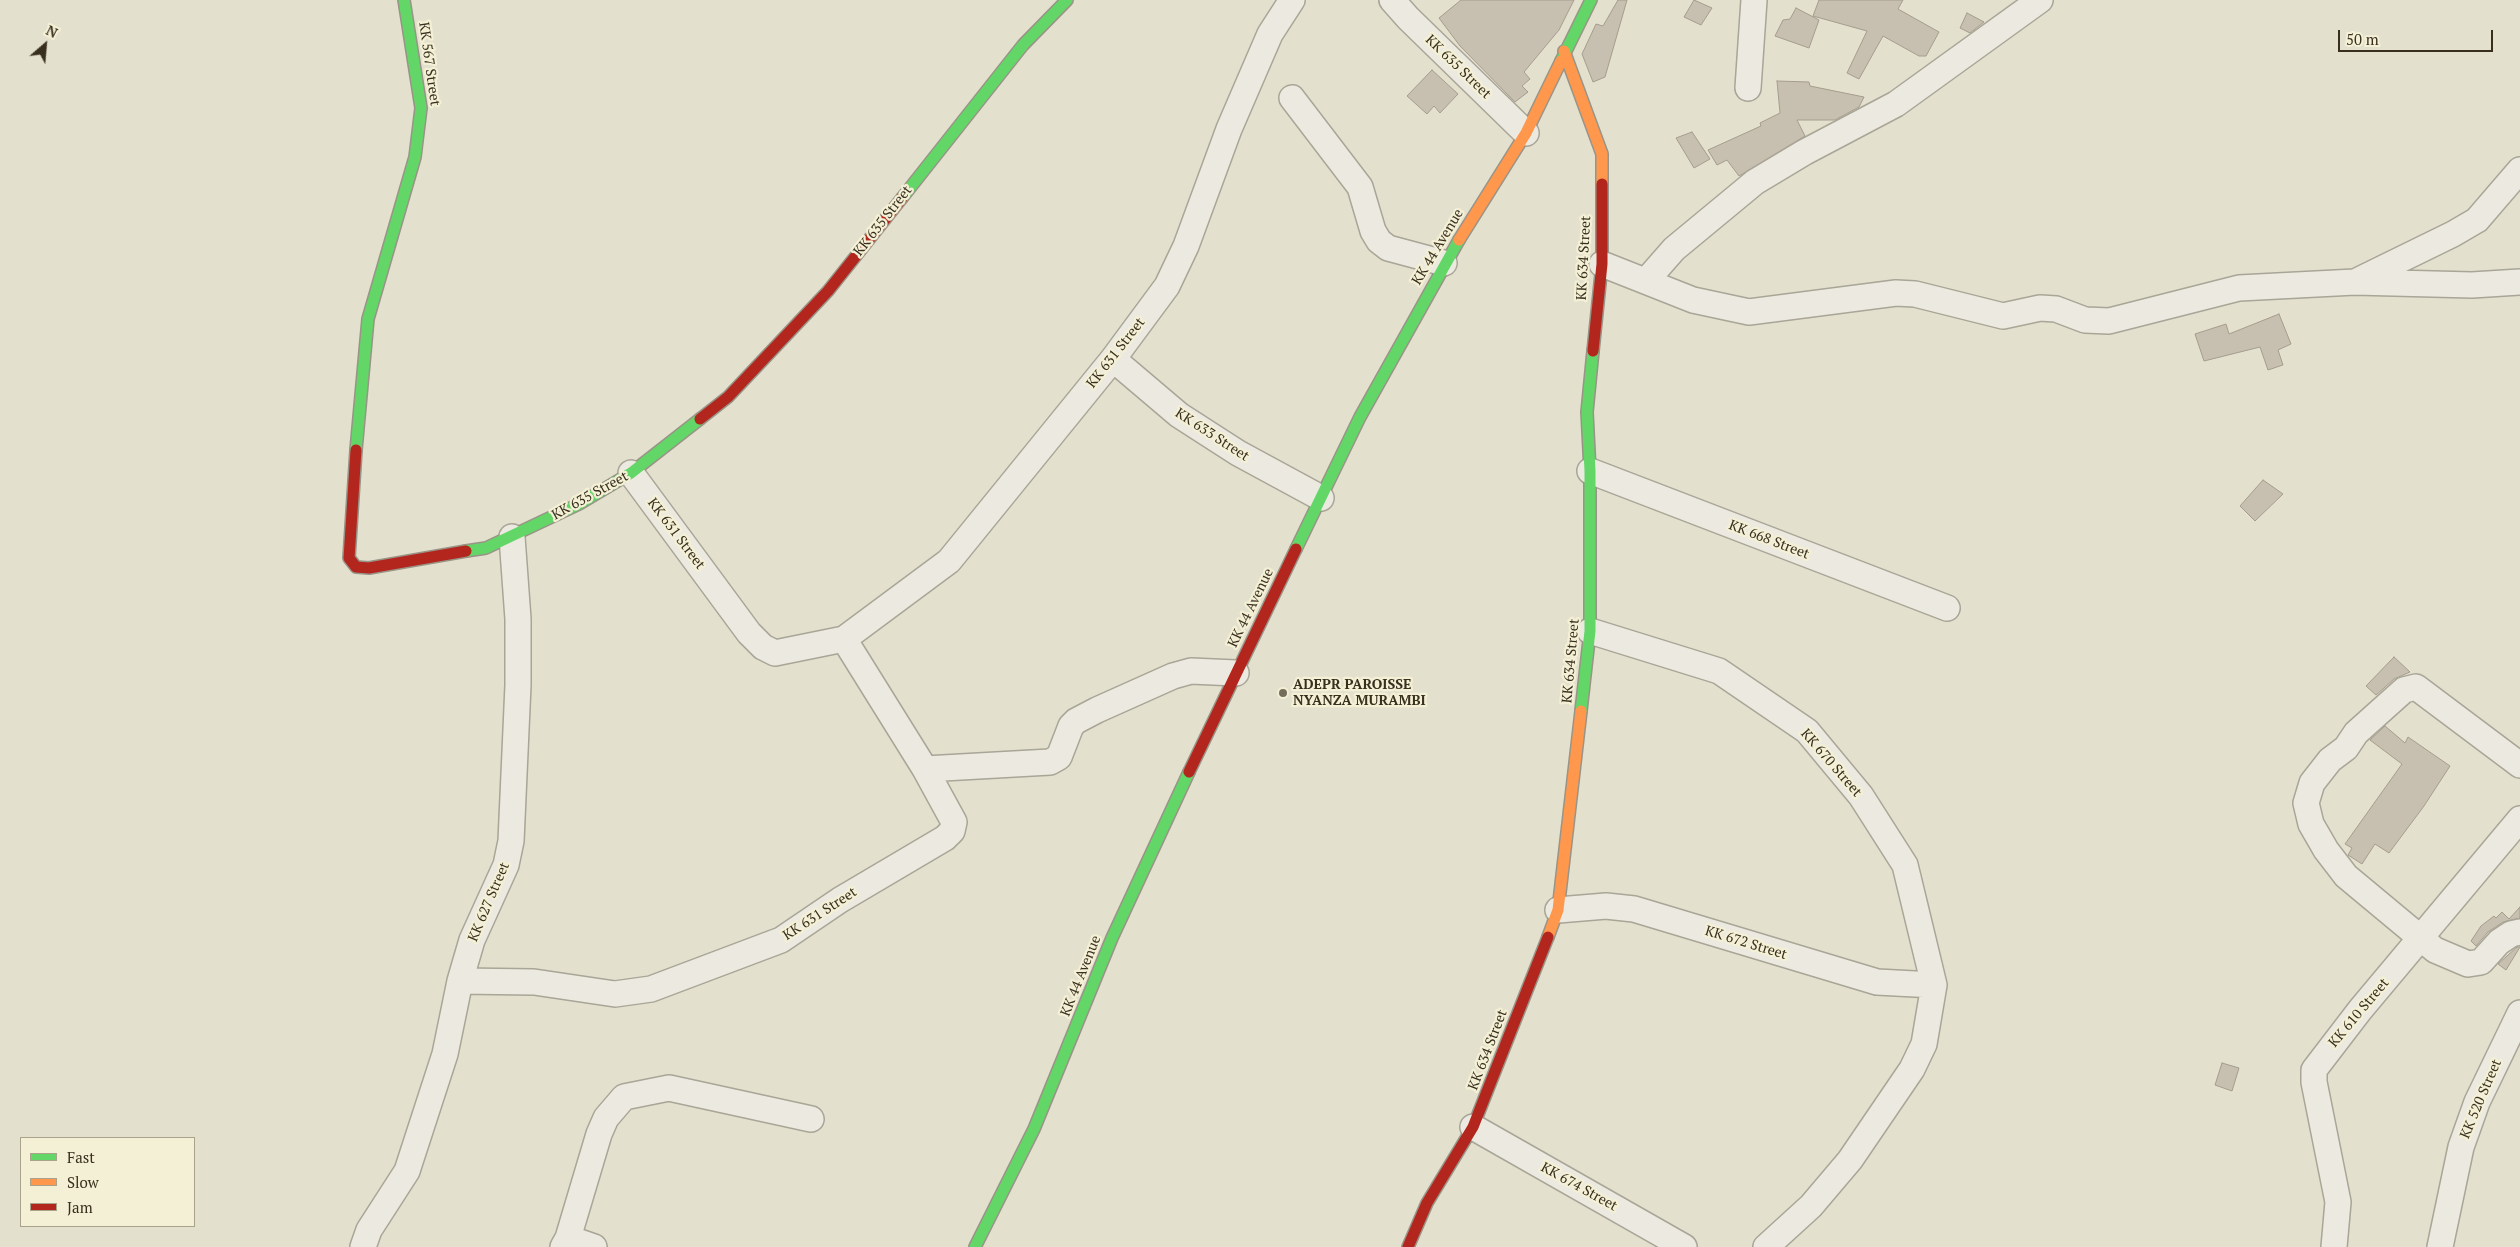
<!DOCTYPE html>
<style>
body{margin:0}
#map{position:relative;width:2520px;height:1247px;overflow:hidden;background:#e4e0ce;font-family:"PT Serif",serif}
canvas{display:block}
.legend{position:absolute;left:20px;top:1137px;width:175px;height:90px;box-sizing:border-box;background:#f4f0d5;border:1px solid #a9a38c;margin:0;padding:6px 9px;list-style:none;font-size:15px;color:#382f1f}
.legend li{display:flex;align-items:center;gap:10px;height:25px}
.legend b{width:25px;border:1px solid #a9a38c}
.north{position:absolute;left:20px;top:20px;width:50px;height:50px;-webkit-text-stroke:4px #f4f0d5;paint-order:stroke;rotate:27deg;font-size:14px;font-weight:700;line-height:20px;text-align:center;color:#382f1f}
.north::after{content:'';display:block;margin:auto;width:18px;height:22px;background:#382f1f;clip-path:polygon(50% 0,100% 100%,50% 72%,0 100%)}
.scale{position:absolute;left:2338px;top:30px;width:155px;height:22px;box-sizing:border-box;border:2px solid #382f1f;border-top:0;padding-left:6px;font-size:15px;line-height:18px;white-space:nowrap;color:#382f1f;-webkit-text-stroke:4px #f4f0d5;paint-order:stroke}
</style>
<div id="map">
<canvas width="2520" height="1247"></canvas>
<ul class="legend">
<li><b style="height:6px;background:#63d668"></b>Fast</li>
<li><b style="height:6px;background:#ff974d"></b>Slow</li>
<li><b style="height:6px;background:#b3261e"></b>Jam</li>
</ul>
<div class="north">N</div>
<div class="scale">50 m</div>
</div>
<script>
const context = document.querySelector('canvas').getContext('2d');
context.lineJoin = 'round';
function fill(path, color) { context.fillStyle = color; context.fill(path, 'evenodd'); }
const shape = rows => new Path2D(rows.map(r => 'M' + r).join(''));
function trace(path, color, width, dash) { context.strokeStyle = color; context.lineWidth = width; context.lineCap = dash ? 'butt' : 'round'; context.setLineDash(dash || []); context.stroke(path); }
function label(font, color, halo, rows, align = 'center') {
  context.font = font + ' "PT Serif",serif'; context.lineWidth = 4.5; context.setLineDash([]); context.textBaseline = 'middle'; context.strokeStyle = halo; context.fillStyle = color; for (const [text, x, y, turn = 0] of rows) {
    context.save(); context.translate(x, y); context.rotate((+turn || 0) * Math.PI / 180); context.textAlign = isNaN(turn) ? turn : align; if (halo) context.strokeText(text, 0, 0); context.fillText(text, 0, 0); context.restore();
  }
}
const building = shape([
 [1461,0,1574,0,1559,30,1524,72,1530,79,1522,86,1528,92,1515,102,1460,46,1439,18,1461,0],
 [1618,0,1627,0,1605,77,1593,82,1582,54,1596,24,1603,26,1618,0],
 [1694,0,1712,8,1701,25,1684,17,1694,0],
 [1819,0,1903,0,1898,9,1939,32,1926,56,1919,56,1883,36,1859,79,1847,73,1867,31,1813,16,1819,0],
 [1796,8,1819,20,1809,48,1775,36,1783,20,1790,19,1796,8],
 [1967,13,1984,22,1970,33,1960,28,1967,13],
 [1432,70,1458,94,1440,113,1434,106,1427,114,1407,96,1432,70],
 [1777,81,1809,82,1810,86,1864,97,1859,107,1835,120,1797,120,1805,136,1739,176,1727,160,1717,165,1708,150,1761,126,1760,123,1780,113,1777,81],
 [1692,132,1710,159,1694,168,1676,138,1692,132],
 [2279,314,2291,344,2278,350,2283,365,2268,370,2260,347,2204,361,2195,334,2226,324,2229,334,2279,314],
 [2263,480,2283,494,2255,521,2240,506,2263,480],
 [2394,657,2410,672,2394,679,2376,695,2366,686,2394,657],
 [2385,726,2405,743,2408,737,2450,766,2424,806,2389,853,2375,844,2362,864,2348,855,2352,848,2345,844,2402,764,2370,740,2385,726],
 [2520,907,2520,918,2503,922,2488,932,2476,946,2471,941,2481,926,2494,916,2496,918,2502,912,2509,919,2520,907],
 [2517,947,2520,947,2506,970,2498,964,2517,947],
 [2222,1063,2239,1068,2232,1091,2215,1085,2222,1063]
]);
const street = shape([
 [1392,0,1408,18,1526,133],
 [1748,88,1754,0],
 [1292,98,1360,187,1373,231,1379,241,1388,248,1444,263],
 [1602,264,1693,300,1749,312,1896,293,1915,294,2003,316,2040,308,2056,309,2085,320,2109,321,2239,288,2355,282,2472,285,2520,282],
 [2359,280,2453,234,2477,220,2520,170],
 [1646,281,1674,249,1755,182,1805,152,1896,104,2040,0],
 [1113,359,1179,415,1238,453,1321,498],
 [1590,471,1947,608],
 [631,473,749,633,763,647,775,653,844,639,949,561,1113,359,1167,286,1186,246,1229,129,1270,34,1292,0],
 [1590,631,1719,671,1807,731,1861,796,1905,865,1934,985,1924,1044,1912,1069,1850,1160,1811,1206,1766,1247],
 [2520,765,2416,687,2404,690,2356,733,2346,748,2330,760,2312,783,2306,803,2311,824,2326,850,2346,876,2435,950,2468,964,2481,962,2499,942,2511,934,2520,932],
 [925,769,1050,762,1059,757,1071,726,1076,721,1097,710,1173,676,1191,671,1236,673],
 [1558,910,1606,906,1634,909,1877,982,1934,985],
 [460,981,534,982,615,994,651,989,781,940,840,900,945,838,952,831,954,822,925,769,844,639],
 [1473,1127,1684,1247],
 [568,1238,594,1247],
 [363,1247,369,1230,407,1171,445,1054,460,981,472,940,506,865,511,841,518,685,518,619,512,537],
 [563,1247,568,1238,599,1134,606,1118,624,1097,669,1088,811,1119],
 [2334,1247,2338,1202,2314,1082,2314,1070,2360,1010,2520,819],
 [2440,1247,2461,1147,2477,1102,2520,1013]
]);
const fast = shape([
 [1561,61,1591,0],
 [902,198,1023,45,1067,0],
 [356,450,368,319,415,157,421,108,404,0],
 [1296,549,1360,417,1459,240],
 [466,551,486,548,579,504,631,473,700,419],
 [1581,711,1590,631,1590,471,1587,412,1593,351],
 [975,1247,1034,1129,1112,938,1189,772]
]);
const slow = shape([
 [1564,51,1602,154,1602,184],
 [1459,240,1526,133,1561,61],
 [1548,937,1558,910,1581,711]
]);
const jam = shape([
 [1593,351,1602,264,1602,184],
 [700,419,728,397,828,291,902,198],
 [356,450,349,558,356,567,369,568,466,551],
 [1189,772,1296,549],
 [1408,1247,1427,1203,1473,1127,1548,937]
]);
const markers = [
 [1283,693,5,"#746d5c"]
];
const streetNames = [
 ["KK 567 Street",429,64,82],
 ["KK 635 Street",1458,67,44],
 ["KK 635 Street",883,221,-52],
 ["KK 44 Avenue",1438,247,-59],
 ["KK 634 Street",1584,258,-87],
 ["KK 631 Street",1116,353,-52],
 ["KK 633 Street",1212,435,33],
 ["KK 635 Street",590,496,-29],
 ["KK 631 Street",676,534,53],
 ["KK 668 Street",1769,540,21],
 ["KK 44 Avenue",1251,608,-64],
 ["KK 634 Street",1571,661,-85],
 ["KK 670 Street",1831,763,49],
 ["KK 627 Street",489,902,-67],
 ["KK 631 Street",820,914,-33],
 ["KK 672 Street",1746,943,17],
 ["KK 44 Avenue",1081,976,-68],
 ["KK 610 Street",2359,1013,-50],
 ["KK 634 Street",1488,1050,-69],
 ["KK 520 Street",2481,1099,-67],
 ["KK 674 Street",1579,1187,29]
];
const poiNames = [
 ["ADEPR PAROISSE",1293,685],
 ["NYANZA MURAMBI",1293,701]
];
fill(building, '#c7bfaf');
trace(building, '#a49c8d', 1);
trace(street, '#a9a597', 28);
trace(fast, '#999487', 14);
trace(slow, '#999487', 14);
trace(jam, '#999487', 14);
trace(street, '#eceae0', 25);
trace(fast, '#63d668', 11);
trace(slow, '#ff974d', 11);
trace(jam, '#b3261e', 11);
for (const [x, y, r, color] of markers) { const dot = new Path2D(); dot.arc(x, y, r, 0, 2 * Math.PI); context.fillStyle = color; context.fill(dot); trace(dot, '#f4f0d5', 2); }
label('14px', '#382f1f', '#f4f0d5', streetNames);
label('bold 14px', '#382f1f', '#f4f0d5', poiNames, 'left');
</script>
